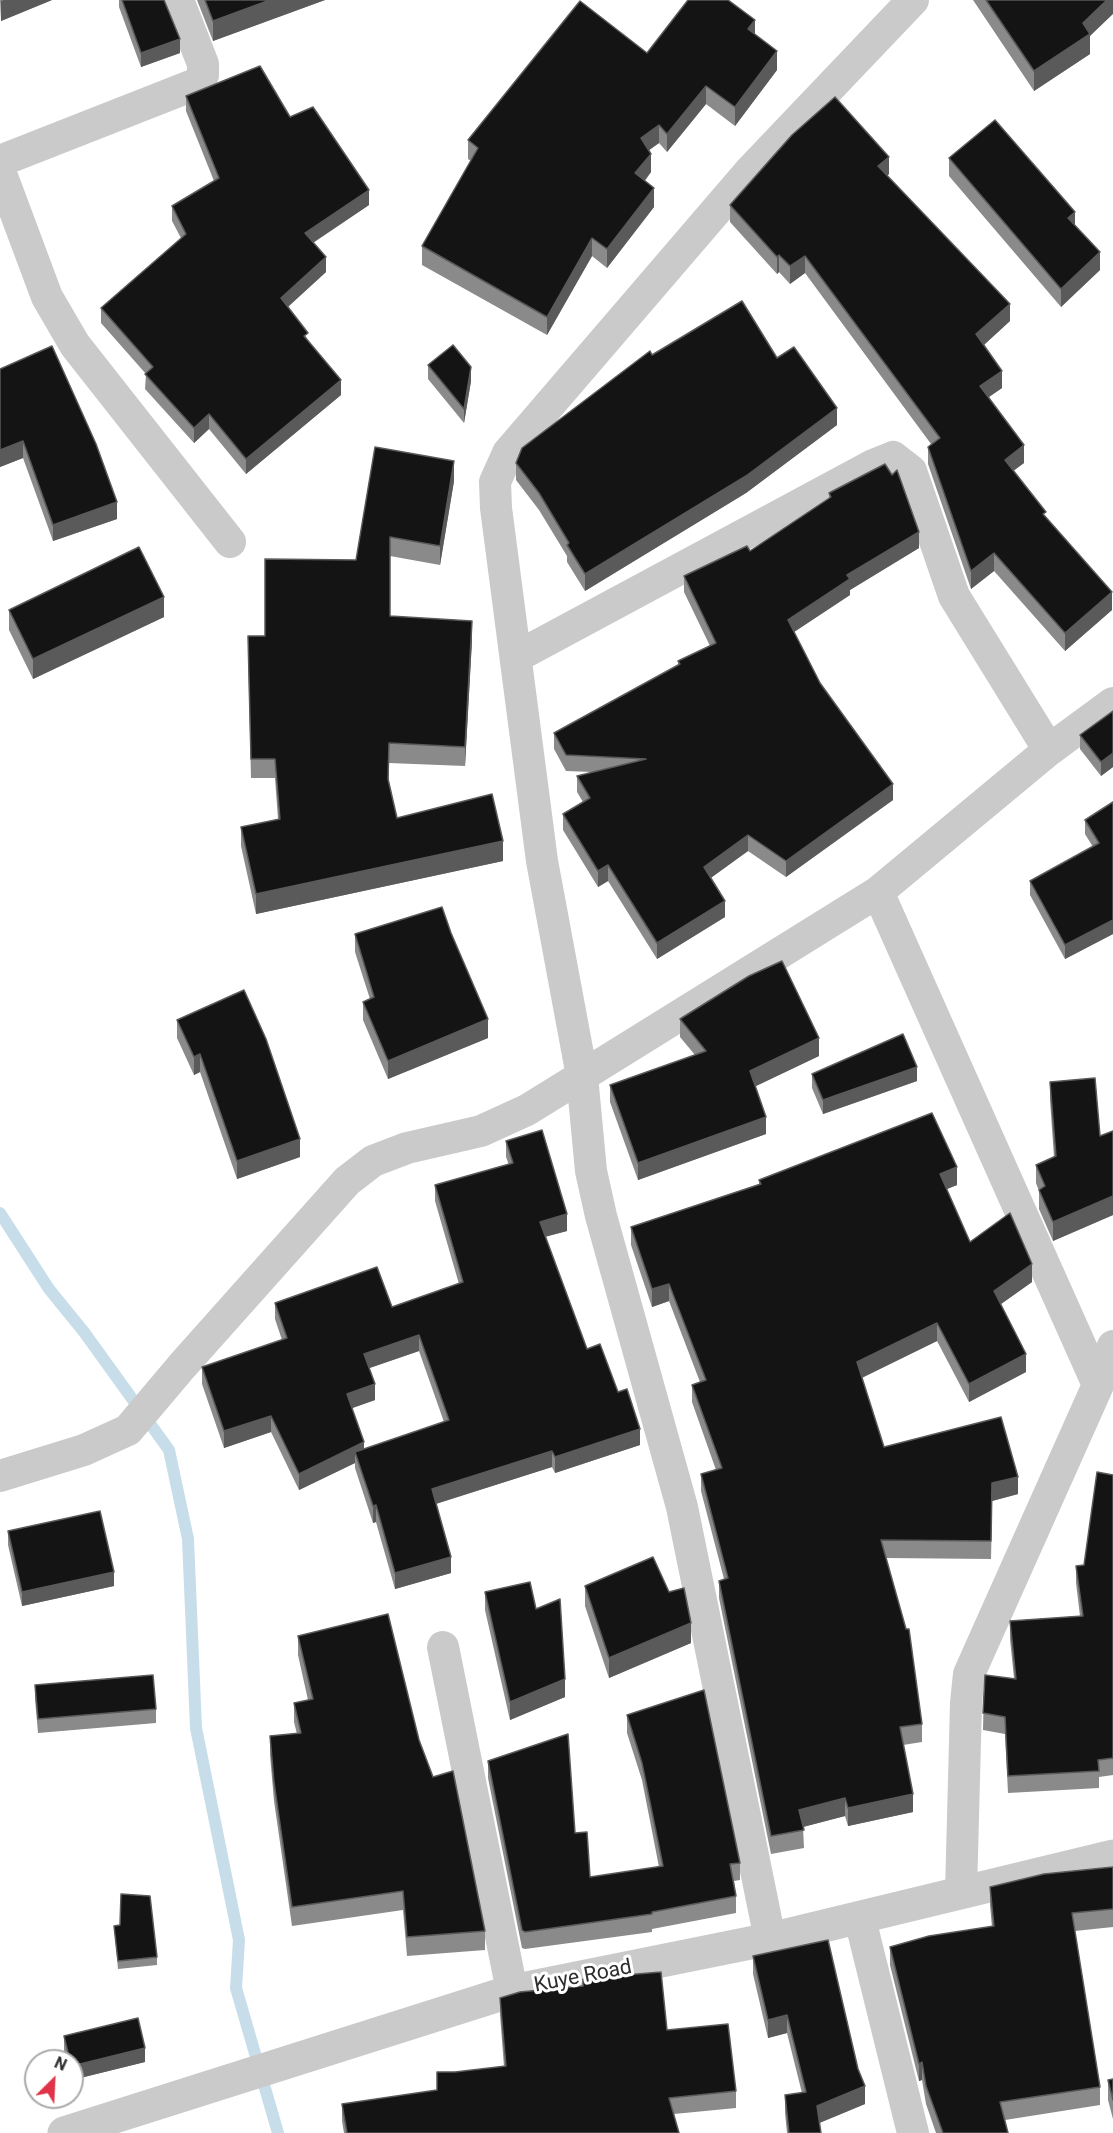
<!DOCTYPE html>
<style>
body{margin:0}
#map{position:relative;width:1113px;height:2133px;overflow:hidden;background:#fff;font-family:Roboto,sans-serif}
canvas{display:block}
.north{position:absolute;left:24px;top:2049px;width:60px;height:60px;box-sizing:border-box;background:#fff;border:2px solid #ababab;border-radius:50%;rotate:24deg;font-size:16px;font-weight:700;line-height:24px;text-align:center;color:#2d2d2d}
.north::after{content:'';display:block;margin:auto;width:21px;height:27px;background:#df3448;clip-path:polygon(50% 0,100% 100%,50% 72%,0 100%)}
</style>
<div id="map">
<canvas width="1113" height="2133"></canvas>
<div class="north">N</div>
</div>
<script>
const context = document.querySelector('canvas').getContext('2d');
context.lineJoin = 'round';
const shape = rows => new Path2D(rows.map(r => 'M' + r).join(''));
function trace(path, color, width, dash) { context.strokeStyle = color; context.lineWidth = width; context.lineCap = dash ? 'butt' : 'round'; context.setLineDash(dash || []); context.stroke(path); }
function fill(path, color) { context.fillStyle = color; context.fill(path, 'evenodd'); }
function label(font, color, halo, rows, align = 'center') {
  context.font = font + ' Roboto,sans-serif'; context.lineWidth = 6; context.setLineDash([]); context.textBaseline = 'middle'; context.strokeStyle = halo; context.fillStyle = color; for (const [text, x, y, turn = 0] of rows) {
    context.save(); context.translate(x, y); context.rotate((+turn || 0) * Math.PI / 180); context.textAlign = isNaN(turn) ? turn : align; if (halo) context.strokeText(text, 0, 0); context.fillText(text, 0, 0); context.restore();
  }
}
const stream = shape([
 [0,1213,49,1289,84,1332,169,1450,188,1539,196,1728,239,1940,236,1988,278,2133]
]);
const minor = shape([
 [0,161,196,84,203,75,203,64,178,0],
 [0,171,47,297,75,345,230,542],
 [516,657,873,465,893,457,911,471,954,596,1049,750],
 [878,892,1098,1385],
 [0,1476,84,1450,128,1430,182,1366,347,1181,373,1161,407,1148,481,1131,527,1110,582,1076,878,892,1049,750,1113,703],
 [443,1647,512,1991],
 [961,1893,966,1703,969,1674,1098,1385,1113,1346],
 [860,1919,913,2133],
 [770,1939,682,1507,601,1216,591,1171,582,1076,542,861,496,508,495,482,508,453,751,170,913,0]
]);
const tertiary = shape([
 [64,2133,512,1991,770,1939,1113,1856]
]);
const wall = shape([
 [0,0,52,0,1,21],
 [119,0,164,0,180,53,141,67,119,7],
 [197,0,325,0,213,41],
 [973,0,1113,0,1090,36,1090,54,1034,91],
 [755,35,777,70,735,126,706,104,667,152,659,143,649,150,651,172,645,181,654,207,607,268,592,256,547,335,422,265,422,246,471,161,468,159,468,140,647,53],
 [186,96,290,117,369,205,313,243,326,272,288,307,341,395,246,474,209,429,194,443,145,389,146,374,101,323,101,308,181,238,172,221,172,206,214,181,186,111],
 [949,158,1075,225,1100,270,1061,307,949,176],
 [889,174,887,176,1010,321,984,345,1002,388,989,397,1024,463,1013,471,1112,610,1065,651,994,571,971,589,928,464,928,447,931,444,805,273,790,284,779,272,777,274,730,222,730,205],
 [652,355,777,358,837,425,746,493,585,591,567,562,567,556,539,510,516,480,516,463],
 [428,365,471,381,464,423,428,379],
 [0,369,117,519,53,541,23,458,0,467],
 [454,481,440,565,390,556,390,616,472,640,465,766,389,763,389,782,397,818,503,861,256,914,241,846,241,827,278,819,275,778,251,778,248,656,265,636,356,560],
 [829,493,919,548,850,590,850,595,794,632,820,683,893,800,786,877,748,851,710,878,725,917,657,959,608,881,598,887,563,830,563,814,583,802,577,792,577,776,592,772,566,771,554,749,554,733,678,665,678,661,710,646,684,592,684,576,750,551,829,499],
 [9,610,164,617,33,679,9,630],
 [1113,711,1113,767,1101,776,1080,749,1080,735],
 [1113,802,1113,934,1065,959,1030,895,1030,881,1093,847,1085,834,1085,820],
 [451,933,488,1038,388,1079,363,1020,363,1002,370,999,355,952,355,934],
 [680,1019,819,1056,755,1086,766,1134,638,1180,610,1102,610,1085,695,1055,680,1037],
 [177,1020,300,1157,237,1179,200,1072,194,1075,177,1038],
 [812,1074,917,1081,823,1114,812,1088],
 [1050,1082,1100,1136,1113,1131,1113,1215,1053,1241,1039,1209,1039,1191,1036,1183,1036,1165,1054,1157,1050,1100],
 [506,1141,567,1231,545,1237,587,1349,618,1392,640,1445,555,1473,552,1467,436,1504,451,1573,395,1589,376,1522,373,1523,355,1468,355,1463,299,1490,271,1432,224,1448,202,1384,202,1367,282,1340,275,1319,275,1303,392,1307,459,1284,435,1201,435,1185,509,1165,506,1157],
 [419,1351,444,1422,364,1449,352,1408,375,1400,369,1368],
 [759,1180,957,1185,946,1189,970,1242,1032,1282,1001,1304,1026,1372,969,1402,937,1341,862,1378,884,1447,1018,1494,992,1501,991,1559,886,1558,922,1724,922,1742,903,1745,913,1812,848,1826,845,1816,803,1827,804,1848,771,1854,719,1598,719,1581,724,1579,701,1491,701,1474,716,1470,692,1402,692,1385,700,1382,669,1301,652,1307,631,1245,631,1227,759,1184],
 [1113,1475,1113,1775,1099,1777,1099,1788,1008,1793,1005,1734,983,1730,984,1687,1014,1678,1010,1639,1010,1621,1080,1616,1076,1583,1076,1566,1084,1565],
 [8,1531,114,1586,22,1606,8,1545],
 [585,1586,691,1643,609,1678,585,1606],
 [485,1592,536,1609,565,1697,510,1720,485,1610],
 [298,1636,419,1740,485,1931,485,1950,407,1956,403,1910,292,1926,274,1801,270,1755,270,1736,297,1734,294,1722,294,1703,308,1700,298,1655],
 [35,1685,156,1709,156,1723,38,1733,35,1699],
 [627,1715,740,1863,740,1880,734,1881,736,1896,736,1913,652,1929,652,1932,525,1949,522,1948,488,1778,488,1761,575,1833,590,1877,659,1867,642,1780,627,1733],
 [1113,1867,1113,1927,1075,1931,1100,2087,1100,2105,1005,2120,1008,2133,936,2133,926,2104,922,2080,919,2081,890,1965,890,1947,992,1927,990,1905,990,1887],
 [114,1926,157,1957,157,1965,118,1969],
 [753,1956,865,2104,819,2123,821,2133,787,2133,785,2113,785,2095,802,2093,787,2033,768,2038,753,1974],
 [583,1979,667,2030,736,2091,736,2108,674,2114,679,2133,344,2133,342,2121,342,2104,437,2090,455,2072,504,2067,500,2014,500,1998,583,1987],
 [64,2036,145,2062,72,2080,72,2061,66,2061,64,2050],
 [1113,2079,1113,2119,1108,2100,1108,2080]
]);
const shadedWall = shape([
 [4,0,52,0,1,21,1,1],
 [270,0,325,0,213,41,213,21],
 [1107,0,1113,0,1113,14,1090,36,1090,54,1034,91,1034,71],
 [755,20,755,39,748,29],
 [180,39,180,53,141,67,141,53],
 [777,51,777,70,735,126,735,107],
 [706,86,706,104,667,152,667,134],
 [659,125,659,143,641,156,641,138],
 [651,154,651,172,635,192,635,173],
 [889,157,889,174,878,184,878,166],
 [654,188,654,207,607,268,607,249],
 [369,190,369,205,305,248,305,233],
 [1075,212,1075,230,1068,218],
 [592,238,592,256,547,335,547,317],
 [1100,252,1100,270,1061,307,1061,289],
 [779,255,779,272,777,274,777,257],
 [805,256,805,273,790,284,790,266],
 [326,257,326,272,281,313,281,298],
 [1010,304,1010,321,976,352,976,334],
 [471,367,471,381,464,423,464,409],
 [1002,371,1002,388,980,403,980,386],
 [341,380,341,395,246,474,246,459],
 [837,408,837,425,746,493,585,591,585,574],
 [209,414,209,429,194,443,194,428],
 [23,441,23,458,0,467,0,450],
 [1024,445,1024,463,1005,477,1005,460],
 [454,461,454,481,440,565,440,546],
 [117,502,117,519,53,541,53,525],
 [919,532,919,548,850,590,850,595,788,636,788,620,847,575],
 [994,553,994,571,971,589,971,571],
 [1112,592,1112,610,1065,651,1065,633],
 [164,597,164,617,33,679,33,659],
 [472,621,472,640,465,766,465,747],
 [1113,753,1113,767,1101,776,1101,762],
 [893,784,893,800,786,877,786,861],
 [748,835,748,851,704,883,704,867],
 [503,841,503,861,256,914,256,894],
 [608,865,608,881,598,887,598,871],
 [725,901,725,917,657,959,657,943],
 [1113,920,1113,934,1065,959,1065,945],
 [488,1019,488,1038,388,1079,388,1061],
 [819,1038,819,1056,750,1089,750,1071],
 [200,1054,200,1072,194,1075,194,1057],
 [917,1067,917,1081,823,1114,823,1100],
 [766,1117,766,1134,638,1180,638,1163],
 [300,1139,300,1157,237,1179,237,1161],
 [957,1167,957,1185,940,1192,940,1174],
 [1113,1196,1113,1215,1053,1241,1053,1222],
 [567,1214,567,1231,540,1238,540,1222],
 [1032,1264,1032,1282,994,1309,994,1291],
 [669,1284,669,1301,652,1307,652,1289],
 [937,1323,937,1341,857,1380,857,1362],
 [419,1335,419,1351,364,1370,364,1354],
 [1026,1354,1026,1372,969,1402,969,1384],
 [375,1384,375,1400,347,1410,347,1394],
 [271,1416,271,1432,224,1448,224,1431],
 [640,1429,640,1445,555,1473,555,1457],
 [364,1442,364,1458,355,1452,355,1463,299,1490,299,1474],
 [552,1451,552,1467,432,1505,432,1489],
 [1018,1477,1018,1494,992,1501,991,1559,992,1483],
 [376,1505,376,1522,373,1523,373,1506],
 [451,1557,451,1573,395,1589,395,1573],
 [114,1572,114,1586,22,1606,22,1592],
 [691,1623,691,1643,609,1678,609,1658],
 [565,1679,565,1697,510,1720,510,1702],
 [913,1794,913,1812,848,1826,848,1808],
 [845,1798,845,1816,799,1828,799,1810],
 [787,2015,787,2033,768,2038,768,2020],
 [145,2048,145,2062,72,2080,72,2066],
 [922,2062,922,2080,919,2081,919,2064],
 [865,2086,865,2104,817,2124,817,2106]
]);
const building = shape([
 [122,0,164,0,180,39,141,53,122,0],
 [205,0,270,0,213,21,205,0],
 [688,0,728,0,755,20,748,29,777,51,735,107,706,86,667,134,659,125,641,138,651,154,635,173,654,188,607,249,592,238,547,317,422,246,478,148,468,140,580,1,647,53,688,0],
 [986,0,1107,0,1083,23,1090,34,1034,71,986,0],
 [260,66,290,117,313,107,369,190,305,233,326,257,281,298,308,333,304,336,341,380,246,459,209,414,194,428,145,374,153,367,101,308,186,234,172,206,219,178,186,96,260,66],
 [835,97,889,157,878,166,1010,304,976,334,1002,371,980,386,1024,445,1005,460,1046,512,1043,514,1112,592,1065,633,994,553,971,571,928,447,940,438,805,256,790,266,779,255,777,257,730,205,792,135,835,97],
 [995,120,1075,212,1068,218,1100,252,1061,289,949,158,995,120],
 [742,301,777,358,794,347,837,408,746,476,585,574,567,545,569,543,539,493,516,463,522,448,650,351,652,355,742,301],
 [453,345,471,367,464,409,428,365,453,345],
 [52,346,96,444,117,502,53,525,23,441,0,450,0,369,52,346],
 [375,447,454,461,440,546,390,537,390,616,472,621,465,747,389,743,388,779,397,818,492,794,503,841,256,894,241,827,280,819,275,759,251,759,248,636,265,636,265,559,356,560,375,447],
 [885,464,892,475,897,470,919,532,847,575,850,579,788,620,820,683,893,784,786,861,748,835,704,867,725,901,657,943,608,865,598,871,563,814,590,798,577,776,646,759,566,755,554,733,680,664,678,661,716,643,684,576,747,546,750,551,831,497,829,493,885,464],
 [139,547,164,597,33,659,9,610,139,547],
 [1113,711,1113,753,1101,762,1080,735,1113,711],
 [1113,802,1113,920,1065,945,1030,881,1099,843,1085,820,1113,802],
 [442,907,451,933,488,1019,388,1061,363,1002,374,997,355,934,442,907],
 [782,961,819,1038,750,1071,766,1117,638,1163,610,1085,706,1051,680,1019,749,976,782,961],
 [244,990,266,1039,300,1139,237,1161,200,1054,194,1057,177,1020,244,990],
 [903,1034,917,1067,823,1100,812,1074,903,1034],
 [1095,1078,1100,1136,1113,1131,1113,1196,1053,1222,1039,1190,1045,1186,1036,1165,1056,1156,1050,1082,1095,1078],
 [932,1113,957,1167,940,1174,970,1242,1010,1213,1032,1264,994,1291,1026,1354,969,1384,937,1323,857,1362,884,1447,1001,1417,1018,1477,992,1483,991,1541,881,1540,906,1629,909,1629,922,1724,900,1727,913,1794,848,1808,845,1798,799,1810,804,1830,771,1836,719,1581,728,1578,701,1474,722,1468,692,1385,706,1380,669,1284,652,1289,631,1227,761,1184,759,1180,932,1113],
 [542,1130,567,1214,540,1222,587,1349,600,1344,618,1392,627,1389,640,1429,555,1457,552,1451,432,1489,451,1557,395,1573,376,1505,373,1506,355,1452,449,1420,419,1335,364,1354,375,1384,347,1394,364,1442,299,1474,271,1416,224,1431,202,1367,287,1338,275,1303,377,1267,392,1307,463,1282,435,1185,513,1163,506,1141,542,1130],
 [1097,1472,1113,1475,1113,1758,1098,1760,1099,1771,1008,1776,1005,1717,983,1713,985,1675,1016,1679,1010,1621,1083,1616,1076,1566,1084,1565,1097,1472],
 [100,1511,114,1572,22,1592,8,1531,100,1511],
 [653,1557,669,1592,684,1588,691,1623,609,1658,585,1586,653,1557],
 [530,1582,536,1609,560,1599,565,1679,510,1702,485,1592,530,1582],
 [388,1614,419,1740,433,1777,453,1771,485,1931,407,1937,403,1891,292,1907,274,1782,270,1736,301,1733,294,1703,313,1699,298,1636,388,1614],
 [153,1675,156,1709,38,1719,35,1685,153,1675],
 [704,1690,740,1863,730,1864,736,1896,652,1912,652,1914,525,1932,522,1930,488,1761,568,1734,575,1833,587,1832,590,1877,663,1866,642,1763,627,1715,704,1690],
 [1113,1867,1113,1909,1072,1913,1100,2087,1000,2102,1008,2133,943,2133,926,2086,922,2062,919,2064,890,1947,929,1936,994,1926,990,1887,1044,1874,1113,1867],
 [121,1894,150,1896,157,1957,118,1961,114,1926,120,1925,121,1894],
 [828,1940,858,2069,865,2086,817,2106,821,2133,789,2133,785,2095,806,2092,787,2015,768,2020,753,1956,828,1940],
 [661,1972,667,2030,728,2024,736,2091,669,2098,679,2133,347,2133,342,2104,437,2090,437,2072,455,2072,506,2066,500,1998,520,1992,583,1986,583,1979,589,1978,661,1972],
 [138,2018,145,2048,72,2066,72,2061,70,2061,64,2036,138,2018],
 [1113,2079,1113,2100,1108,2080,1113,2079]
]);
const streetNames = [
 ["Kuye Road",583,1977,-11]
];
trace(stream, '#c7deea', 12);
trace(minor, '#cacaca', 32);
trace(tertiary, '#cacaca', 33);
fill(wall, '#8a8a8a');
fill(shadedWall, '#5a5a5a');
fill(building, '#141414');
trace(building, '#5a5a5a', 1.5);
label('21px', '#2d2d2d', '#fff', streetNames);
</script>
